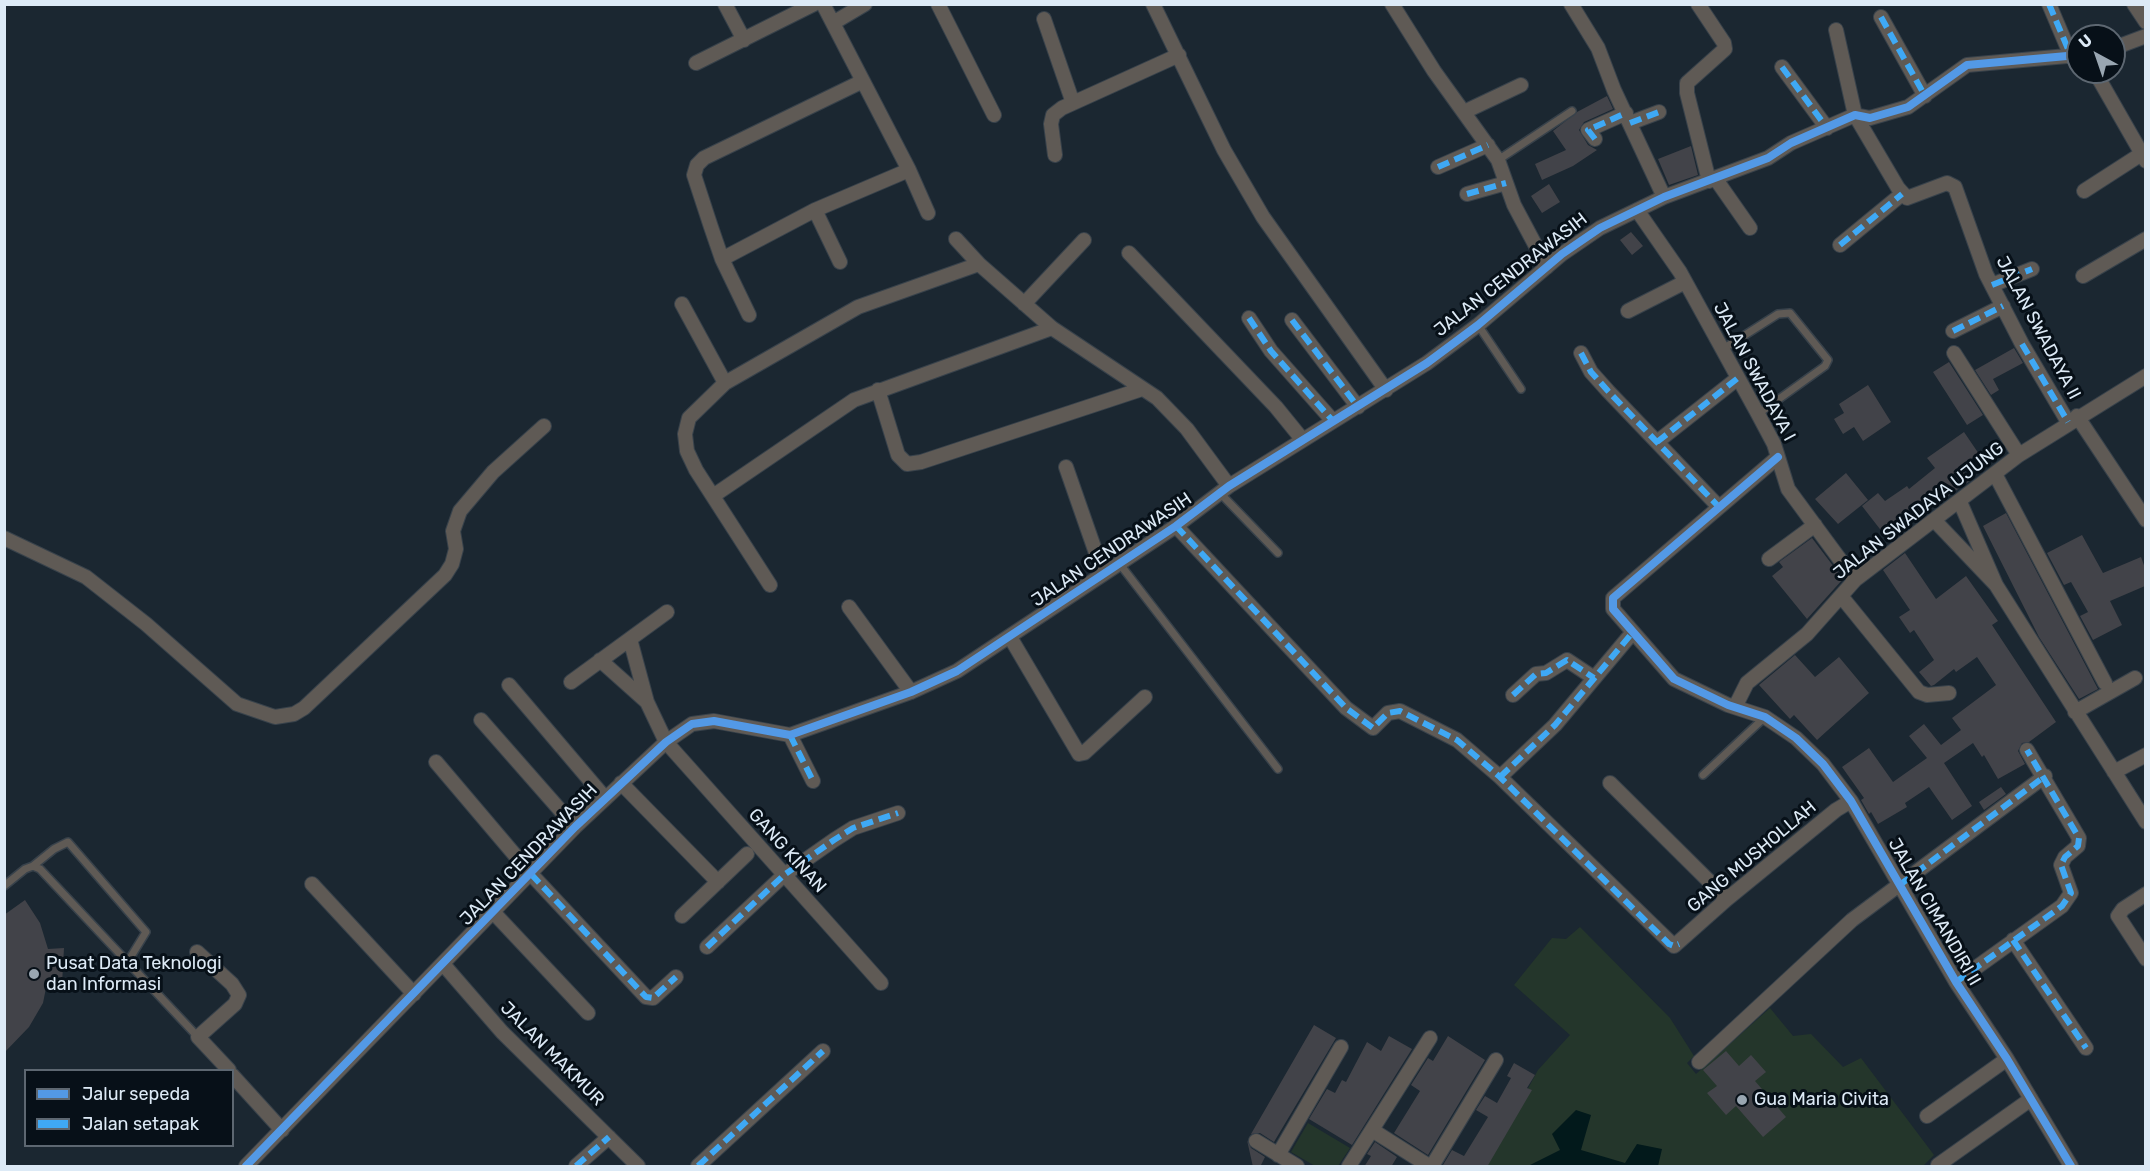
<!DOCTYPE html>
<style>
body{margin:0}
#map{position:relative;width:2150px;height:1171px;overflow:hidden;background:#1b2731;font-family:Rubik,sans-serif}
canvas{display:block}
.frame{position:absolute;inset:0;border:6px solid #ddeaf6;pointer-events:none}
.legend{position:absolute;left:24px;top:1069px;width:210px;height:78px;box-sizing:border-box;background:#071018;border:2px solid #5d6771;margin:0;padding:8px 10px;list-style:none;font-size:18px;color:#ddeaf6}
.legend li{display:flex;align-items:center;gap:12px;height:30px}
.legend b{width:30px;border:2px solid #5d6771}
.north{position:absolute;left:2066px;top:24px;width:60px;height:60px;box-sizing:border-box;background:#071018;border:2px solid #5d6771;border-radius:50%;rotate:320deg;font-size:16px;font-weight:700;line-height:24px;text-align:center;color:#ddeaf6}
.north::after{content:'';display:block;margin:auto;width:21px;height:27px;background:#99a6b1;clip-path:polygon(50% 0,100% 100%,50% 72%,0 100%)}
</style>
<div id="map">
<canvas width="2150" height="1171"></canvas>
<div class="frame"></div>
<ul class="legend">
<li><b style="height:8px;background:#5399e6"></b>Jalur sepeda</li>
<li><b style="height:8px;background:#3fa9f5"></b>Jalan setapak</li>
</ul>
<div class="north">U</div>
</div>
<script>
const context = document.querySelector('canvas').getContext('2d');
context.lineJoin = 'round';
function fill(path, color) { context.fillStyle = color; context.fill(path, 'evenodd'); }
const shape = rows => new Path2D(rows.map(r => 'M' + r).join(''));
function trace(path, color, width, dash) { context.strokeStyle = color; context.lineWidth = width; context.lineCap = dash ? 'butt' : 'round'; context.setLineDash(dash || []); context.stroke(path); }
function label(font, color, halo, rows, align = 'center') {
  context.font = font + ' Rubik,sans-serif'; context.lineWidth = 6; context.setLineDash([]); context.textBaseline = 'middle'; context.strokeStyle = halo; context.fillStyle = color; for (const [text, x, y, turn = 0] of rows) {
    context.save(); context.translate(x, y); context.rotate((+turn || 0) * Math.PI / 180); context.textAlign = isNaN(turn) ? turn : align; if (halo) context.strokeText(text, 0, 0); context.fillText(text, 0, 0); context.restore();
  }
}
const green = shape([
 [1580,927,1670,1018,1694,1056,1687,1063,1696,1074,1770,1008,1793,1036,1811,1034,1843,1067,1861,1058,1934,1155,1923,1166,1486,1166,1538,1070,1570,1035,1514,985,1552,938,1566,939],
 [1308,1123,1350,1148,1338,1166,1315,1166,1291,1152]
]);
const water = shape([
 [1576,1110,1591,1115,1581,1150,1625,1163,1637,1144,1662,1149,1658,1166,1528,1166,1560,1150,1552,1134]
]);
const building = shape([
 [1607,96,1613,109,1584,122,1579,130,1588,145,1597,150,1573,166,1542,180,1535,164,1566,150,1553,131,1577,112],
 [1691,146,1698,175,1669,185,1658,159],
 [1549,184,1560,202,1542,213,1531,196],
 [1631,232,1643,246,1632,255,1620,240],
 [2014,348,2023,363,1993,379,1999,390,1991,395,1975,370],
 [1949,362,1983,415,1967,425,1933,372],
 [1868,385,1891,422,1863,441,1854,427,1843,434,1834,419,1844,413,1839,404],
 [1964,432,1979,454,1960,466,1970,481,1908,523,1910,526,1890,542,1862,506,1878,493,1885,501,1907,486,1909,489,1935,468,1927,458],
 [1846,473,1868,500,1838,524,1815,499],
 [2006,513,2098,689,2079,699,2039,637,1983,526],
 [2082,535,2103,573,2141,557,2145,568,2145,586,2110,601,2122,625,2093,640,2080,616,2088,612,2071,582,2064,585,2047,553],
 [1812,538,1843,579,1807,619,1772,576,1783,567,1779,562],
 [1905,553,1936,599,1966,576,1998,621,1992,625,2056,722,2029,742,2022,743,2018,751,2025,764,1998,779,1984,755,1982,757,1973,743,1944,763,1972,806,1952,820,1929,787,1905,803,1907,807,1878,824,1871,812,1869,814,1861,800,1864,798,1842,767,1869,748,1893,782,1927,758,1909,736,1924,724,1941,745,1961,730,1952,718,1996,685,1977,657,1956,672,1954,669,1934,685,1931,686,1919,672,1934,660,1914,630,1910,633,1899,617,1910,610,1883,570],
 [1795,655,1815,677,1839,657,1869,693,1817,740,1794,715,1790,719,1759,685],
 [2001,787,2006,794,1984,810,1979,802],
 [25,900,40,923,48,949,64,948,62,984,47,983,43,1003,29,1027,4,1053,4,915],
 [1314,1025,1336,1038,1274,1142,1260,1133,1251,1134],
 [1389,1036,1412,1049,1352,1145,1309,1119,1327,1089,1335,1093,1342,1080,1346,1082,1367,1042,1381,1051],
 [1448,1036,1485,1060,1428,1155,1394,1133,1420,1091,1411,1085,1428,1058,1433,1061],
 [1726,1051,1739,1066,1751,1055,1766,1072,1755,1081,1786,1117,1763,1137,1736,1106,1726,1115,1707,1093,1717,1086,1703,1070],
 [1514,1063,1535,1075,1527,1088,1532,1090,1487,1167,1443,1165,1452,1150,1464,1156,1488,1117,1476,1110,1485,1096,1497,1103,1511,1078,1507,1076],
 [1247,1140,1251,1148,1265,1157,1260,1167,1253,1167],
 [1375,1142,1397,1157,1391,1167,1364,1167,1371,1156,1367,1154]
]);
const service = shape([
 [1498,160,1572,111],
 [1478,325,1521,389],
 [1723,349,1778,314,1790,313,1828,360,1825,366,1758,414],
 [1220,493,1278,553],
 [1119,563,1278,769],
 [1703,775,1765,717],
 [33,866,54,849,68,842,146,932,127,963],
 [4,886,25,869,33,866,40,869,198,1037]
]);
const minor = shape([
 [725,4,744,40],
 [823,4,909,170,928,213],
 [938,4,994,115],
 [1153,4,1224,150,1263,217,1386,390],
 [1392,4,1434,71,1498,160,1514,205,1547,267],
 [1571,4,1598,48,1614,90,1664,197],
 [1698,4,1724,43,1725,49,1687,83,1687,93,1709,181],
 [2049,4,2071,56],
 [2134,4,2146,22],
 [1881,17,1925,96],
 [1044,19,1073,103],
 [833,23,865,4],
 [1836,30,1855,115,1898,188,1907,198,1947,183,1955,187,1986,274,2022,344,2068,422],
 [2114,48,2146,36],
 [696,63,814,4],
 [1782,67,1827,128],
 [2095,72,2146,161],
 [1464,112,1521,85],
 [1630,123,1659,112],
 [1595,139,1588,130,1626,113],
 [1055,155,1051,124,1053,115,1062,108,1179,55],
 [1438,167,1488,145],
 [1715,178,1750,228],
 [2084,191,2146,151],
 [1467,194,1506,183],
 [815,210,840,262],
 [1637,210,1680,272,1758,414,1774,444,1788,489,1855,580],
 [956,239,979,264,1052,328,1157,398,1187,429,1229,486],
 [1840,245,1902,194],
 [1129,253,1276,407,1302,439],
 [722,259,815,210,909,170],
 [2083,276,2146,239],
 [1992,285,2032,269],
 [682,304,725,383],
 [1024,304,1084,240],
 [1628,311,1685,282],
 [749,315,722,259,711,227,694,175,697,165,704,158,863,81],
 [1249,318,1271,351,1333,421],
 [1292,320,1358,407],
 [1953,331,2003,306],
 [1581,353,1591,372,1608,391,1719,507],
 [1954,353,2019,455],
 [878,390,898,455,907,464,921,462,1142,389],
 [2077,416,2146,520],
 [1657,442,1738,378],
 [1778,457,1613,598,1613,609,1674,679,1728,705,1765,717,1796,738,1823,764,1851,801,1956,982,2007,1059,2071,1166],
 [1066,467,1103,573],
 [1995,474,2105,683],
 [713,496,854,400,1052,328],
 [1935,521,1996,585,1960,502],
 [1176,526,1346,708,1373,728,1388,713,1400,711,1457,740,1500,777,1674,946,1727,899,1836,810,1851,801],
 [4,538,86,577,146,624,237,704,275,717,294,714,304,708,445,575,452,564,456,549,453,531,460,511,493,472,544,426],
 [1769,559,1815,525],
 [770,585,696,470,687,451,685,434,689,418,725,383,858,307,979,264],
 [1996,585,2146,822],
 [1841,596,1919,692,1927,695,1949,693],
 [849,607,911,692],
 [1010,637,1079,754,1084,753,1145,697],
 [630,639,647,702,666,742,881,983],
 [600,660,647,702],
 [571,682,667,612],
 [509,685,605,798],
 [1513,695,1536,674,1546,673,1567,660,1594,678],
 [1735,707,1747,683,1807,634,1855,580,2019,455,2146,376],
 [2075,712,2135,678],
 [481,720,575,827],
 [790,735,813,781],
 [436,762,531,874,646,997,653,998,676,977],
 [2114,772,2146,755],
 [1500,777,1555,725,1633,632],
 [621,783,718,882],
 [1610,783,1727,899],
 [312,884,414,994],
 [2146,894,2123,909,2118,916,2146,959],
 [494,913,588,1013],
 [682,916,747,854],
 [2013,940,2086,1048],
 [707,947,784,875,834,840,853,828,898,813],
 [197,952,232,984,239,995,235,1004,198,1037,229,1070],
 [443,964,502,1032,638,1166],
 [1956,982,2062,906,2071,893,2061,865,2065,857,2078,846,2079,838,2027,750],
 [1699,1062,1852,920,2045,776],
 [232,1075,282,1130],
 [1927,1116,2007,1059],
 [1372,1130,1429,1166],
 [1256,1141,1297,1166],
 [1278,1155,1341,1047],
 [1938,1165,2031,1099],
 [246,1166,575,827,666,742,692,724,714,721,790,735,911,692,957,671,1176,526,1229,486,1427,363,1478,325,1562,254,1600,228,1664,197,1768,158,1791,143,1855,115,1870,118,1908,107,1967,65,2078,55],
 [576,1166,609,1137],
 [698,1166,823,1051],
 [1349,1166,1430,1038],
 [1432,1166,1496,1060]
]);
const quiet = shape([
 [2049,4,2071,56],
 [1881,17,1925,96],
 [1782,67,1827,128],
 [1630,123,1659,112],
 [1595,139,1588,130,1626,113],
 [1438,167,1488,145],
 [1467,194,1506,183],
 [1840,245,1902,194],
 [1992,285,2032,269],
 [1249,318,1271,351,1333,421],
 [1292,320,1358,407],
 [1953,331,2003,306],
 [2022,344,2068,422],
 [1581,353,1591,372,1608,391,1719,507],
 [1657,442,1738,378],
 [1176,526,1346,708,1373,728,1388,713,1400,711,1457,740,1500,777,1669,944,1674,946,1679,944],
 [1513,695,1536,674,1546,673,1567,660,1594,678],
 [790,735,813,781],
 [1500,777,1555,725,1633,632],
 [531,874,646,997,653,998,676,977],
 [1901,884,2045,776],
 [2013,940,2086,1048],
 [707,947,784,875,834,840,853,828,898,813],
 [1956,982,2062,906,2071,893,2061,865,2065,857,2078,846,2079,838,2027,750],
 [576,1166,609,1137],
 [698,1166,823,1051]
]);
const cycleway = shape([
 [1778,457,1613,598,1613,609,1674,679,1728,705,1765,717,1796,738,1823,764,1851,801,1956,982,2007,1059,2071,1166],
 [246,1166,575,827,666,742,692,724,714,721,790,735,911,692,957,671,1176,526,1229,486,1427,363,1478,325,1562,254,1600,228,1664,197,1768,158,1791,143,1855,115,1870,118,1908,107,1967,65,2078,55]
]);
const markers = [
 [34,974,6,"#99a6b1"],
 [1742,1100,6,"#99a6b1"]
];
const streetNames = [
 ["JALAN CENDRAWASIH",1511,275,-38],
 ["JALAN SWADAYA II",2038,328,62],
 ["JALAN SWADAYA I",1754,372,62],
 ["JALAN SWADAYA UJUNG",1919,511,-38],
 ["JALAN CENDRAWASIH",1112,550,-34],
 ["GANG KINAN",787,851,48],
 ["JALAN CENDRAWASIH",529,855,-46],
 ["GANG MUSHOLLAH",1752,857,-40],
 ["JALAN CIMANDIRI II",1934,912,60],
 ["JALAN MAKMUR",552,1054,45]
];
const poiNames = [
 ["Pusat Data Teknologi",46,964],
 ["dan Informasi",46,985],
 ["Gua Maria Civita",1754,1100]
];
fill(green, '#24362b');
fill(water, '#02191b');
fill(building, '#424349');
trace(service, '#38424b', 10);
trace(minor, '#38424b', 16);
trace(service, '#5f5a55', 7);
trace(minor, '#5f5a55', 14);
trace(quiet, '#3fa9f5', 6, [12, 6]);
trace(cycleway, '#5399e6', 8);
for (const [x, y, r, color] of markers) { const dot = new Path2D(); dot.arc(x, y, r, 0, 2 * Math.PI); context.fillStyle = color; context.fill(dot); trace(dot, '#071018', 2); }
label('18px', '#ddeaf6', '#071018', streetNames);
label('18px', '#ddeaf6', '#071018', poiNames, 'left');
</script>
